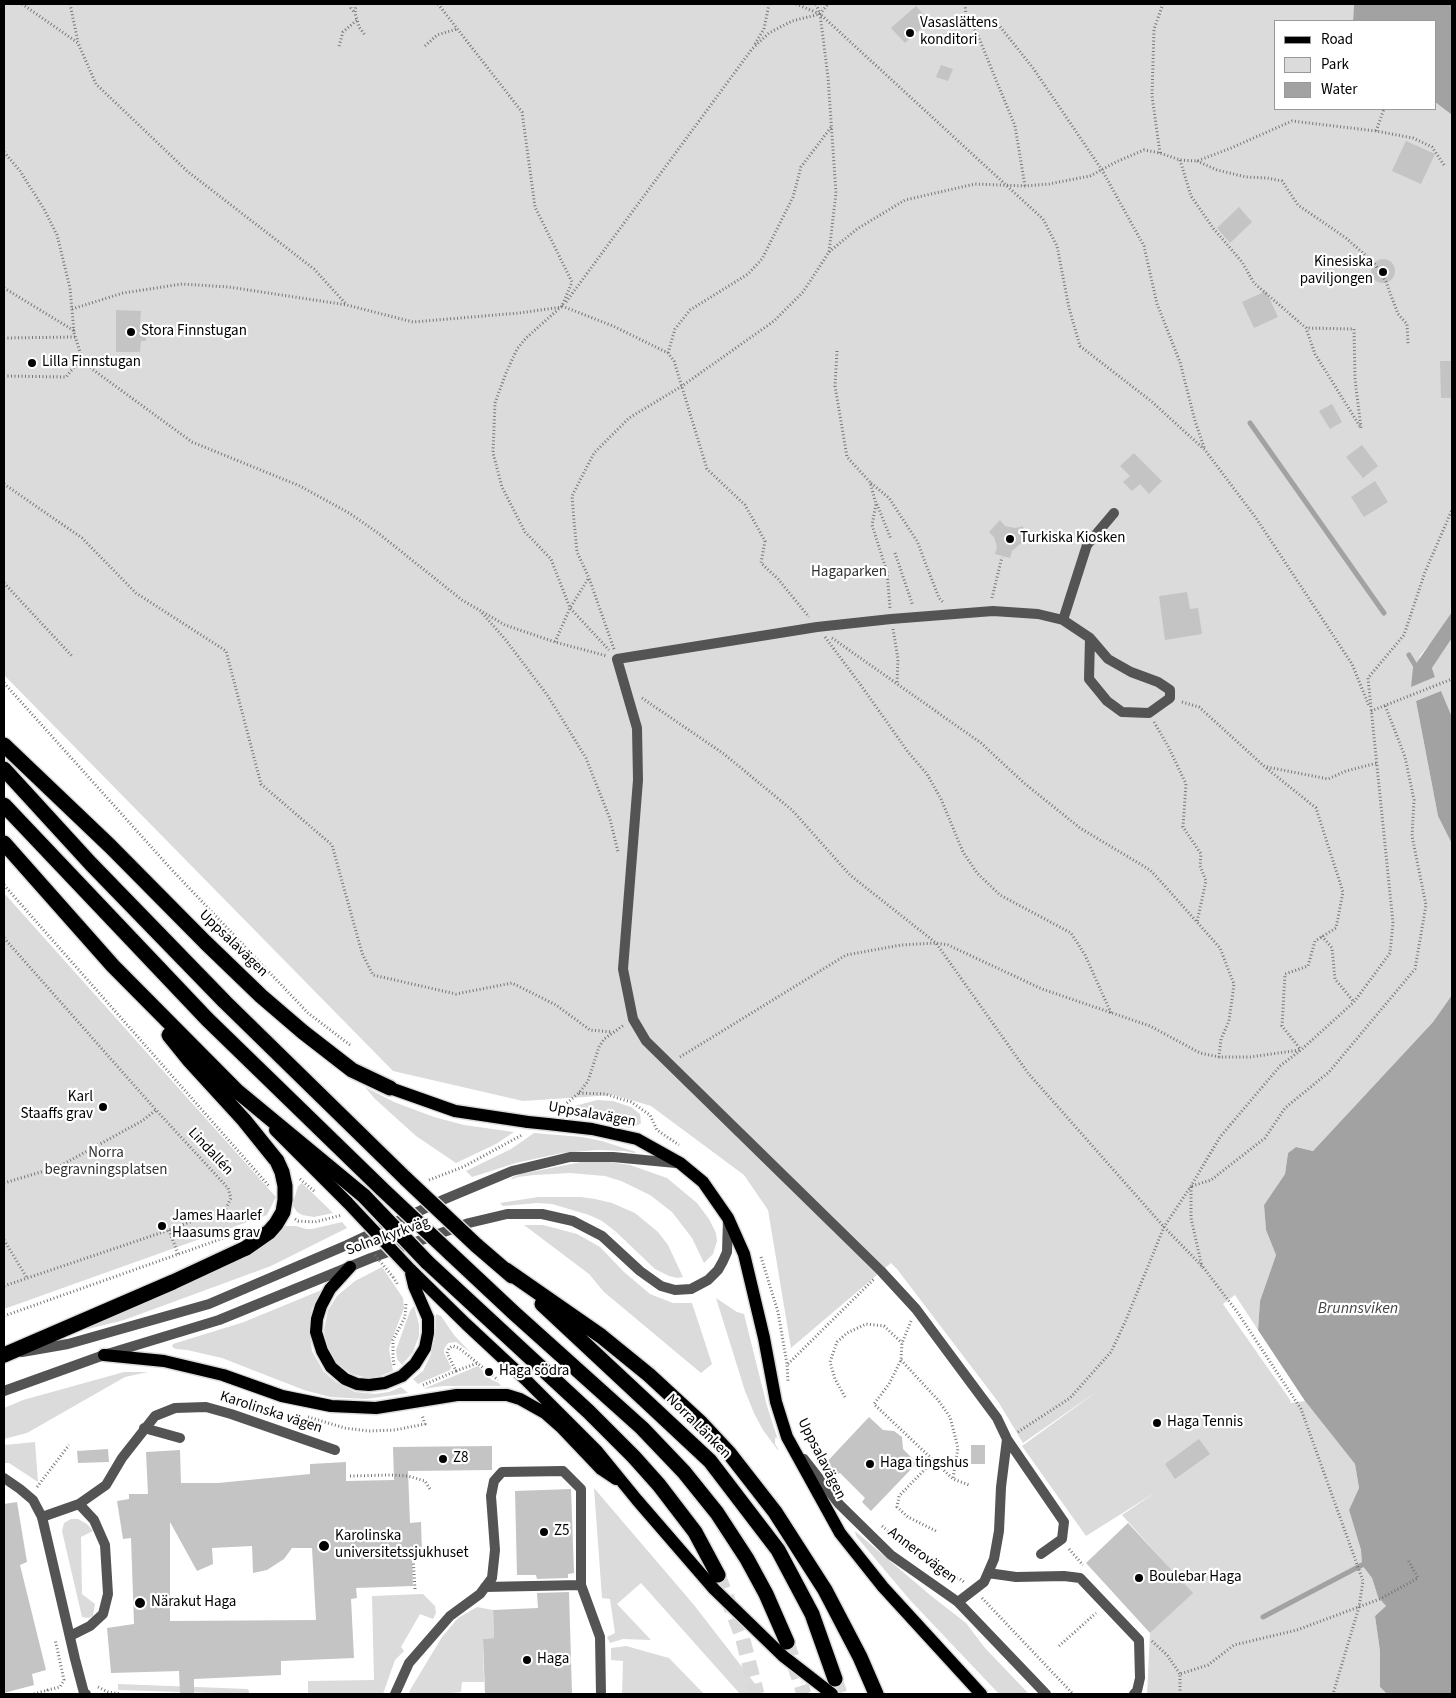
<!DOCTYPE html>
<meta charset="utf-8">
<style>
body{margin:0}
#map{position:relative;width:1456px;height:1698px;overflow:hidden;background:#fff;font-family:"Source Sans 3",sans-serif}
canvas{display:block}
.frame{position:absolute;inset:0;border:5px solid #000;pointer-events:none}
.legend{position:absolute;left:1274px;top:20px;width:162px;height:90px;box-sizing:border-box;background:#fff;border:1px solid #999;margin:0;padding:6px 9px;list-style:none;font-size:15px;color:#000}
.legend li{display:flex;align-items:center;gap:10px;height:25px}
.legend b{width:25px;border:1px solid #999}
</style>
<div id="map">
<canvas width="1456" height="1698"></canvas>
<div class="frame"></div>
<ul class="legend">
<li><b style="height:6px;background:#000"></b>Road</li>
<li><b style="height:14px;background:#dbdbdb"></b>Park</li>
<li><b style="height:14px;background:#a2a2a2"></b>Water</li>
</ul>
</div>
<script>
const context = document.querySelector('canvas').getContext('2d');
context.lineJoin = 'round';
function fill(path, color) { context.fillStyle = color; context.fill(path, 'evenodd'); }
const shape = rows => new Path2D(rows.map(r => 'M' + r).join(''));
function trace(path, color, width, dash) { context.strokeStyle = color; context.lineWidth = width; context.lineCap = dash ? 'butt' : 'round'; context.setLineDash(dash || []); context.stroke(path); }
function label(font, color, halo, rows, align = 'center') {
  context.font = font + ' "Source Sans 3",sans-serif'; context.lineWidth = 4.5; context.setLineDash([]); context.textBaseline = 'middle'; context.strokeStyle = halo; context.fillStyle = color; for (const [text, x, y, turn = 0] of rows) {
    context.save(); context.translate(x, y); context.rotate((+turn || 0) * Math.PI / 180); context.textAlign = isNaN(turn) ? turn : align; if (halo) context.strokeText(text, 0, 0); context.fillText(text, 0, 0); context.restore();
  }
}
const green = shape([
 [4,4,1354,4,1353,21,1275,21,1275,109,1435,109,1435,102,1452,115,1452,612,1441,630,1420,656,1411,686,1435,677,1432,668,1452,638,1452,717,1441,691,1416,701,1438,816,1451,842,1452,851,1452,995,1433,1022,1313,1151,1296,1147,1288,1153,1285,1174,1264,1205,1266,1230,1276,1255,1260,1301,1258,1330,1235,1295,1223,1304,1291,1401,1290,1403,1305,1401,1355,1464,1359,1488,1349,1510,1361,1550,1362,1565,1372,1578,1378,1597,1386,1606,1375,1616,1380,1651,1380,1687,1387,1694,1147,1694,1150,1633,1192,1593,1122,1515,1156,1492,1086,1536,1022,1446,1099,1390,1023,1443,999,1403,897,1269,891,1263,791,1348,768,1210,744,1175,651,1106,614,1095,523,1101,393,1071,4,675],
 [4,893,276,1197,267,1215,4,1309],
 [365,1087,394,1102,434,1117,464,1125,514,1132,496,1144,456,1163,416,1136,374,1098],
 [597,1100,613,1101,631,1107,640,1114,641,1123,635,1127,629,1128,590,1116,566,1112,575,1106],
 [534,1133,582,1137,602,1141,636,1152,635,1153,624,1151,597,1150,562,1153,516,1163,472,1177,466,1171,511,1149],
 [581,1162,610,1162,630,1165,667,1178,697,1203,709,1219,716,1233,717,1241,713,1254,704,1263,692,1238,672,1212,650,1195,621,1181,605,1176,570,1173,534,1175,518,1177,513,1179,511,1178,521,1174],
 [302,1183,327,1207,333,1213,314,1217,302,1215,297,1212,293,1206,294,1199,298,1186],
 [538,1197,581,1197,595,1199,612,1203,635,1213,658,1232,668,1245,683,1277,677,1278,669,1276,655,1269,615,1231,602,1221,589,1215,552,1204,537,1203,503,1206,500,1203],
 [342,1222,347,1228,271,1266,124,1320,88,1329,70,1332,250,1254,270,1240,284,1226,296,1226,306,1229,312,1229],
 [524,1225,543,1225,577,1234,600,1247,624,1272,650,1294,673,1303,692,1303,712,1364,701,1373,604,1292,589,1274],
 [382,1267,403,1298,404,1308,391,1342,389,1349,393,1371,380,1376,368,1378,352,1374,335,1362,326,1343,324,1330,328,1310,337,1296,355,1281],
 [324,1289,312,1308,309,1328,312,1351,324,1372,336,1382,355,1392,375,1394,389,1392,401,1387,408,1393,366,1399,330,1397,304,1390,222,1358,187,1350,176,1349,172,1347,173,1344,244,1322],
 [716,1298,737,1312,744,1314,767,1406,778,1440,776,1437,775,1439,775,1444,779,1450,777,1449,763,1430,754,1413,745,1391],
 [414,1306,419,1324,419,1336,413,1352,402,1365,397,1359,396,1350,410,1311],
 [436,1314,441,1316,454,1335,470,1352,456,1342,448,1343,444,1349,444,1353,451,1367,450,1370,418,1384,413,1379,423,1371,431,1354,435,1337],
 [478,1366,492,1380,499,1383,501,1386,443,1386,423,1389],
 [124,1372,148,1372,125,1377,27,1433,4,1439,4,1408,23,1400],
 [35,1442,38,1482,9,1463,4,1463,4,1445],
 [594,1488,694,1605,763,1694,740,1694,641,1583,617,1604,651,1640,623,1639,610,1643,607,1637,615,1633,610,1599,602,1598],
 [71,1519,78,1519,87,1524,93,1531,81,1537,82,1594,95,1604,93,1616,88,1618,82,1617,62,1531,64,1523],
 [855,1531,930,1595,966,1623,985,1648,1029,1694,999,1694,910,1600,856,1536],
 [423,1594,435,1606,436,1613,433,1619,420,1614,401,1647,404,1651,395,1660,383,1694,308,1694,308,1681,374,1680,372,1596],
 [477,1607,493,1610,494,1638,483,1639,484,1682,462,1682,461,1692,441,1694,409,1694,410,1690,442,1637,458,1618],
 [626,1646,669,1658,704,1694,622,1694,623,1661,611,1660,611,1648],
 [118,1684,248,1689,250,1694,118,1690]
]);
const water = shape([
 [1354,4,1452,4,1452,115,1435,102,1435,21,1353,21],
 [1452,612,1452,638,1432,668,1435,677,1411,687,1413,668],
 [1441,691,1452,717,1452,851,1451,842,1438,816,1416,701],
 [1452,995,1452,1694,1387,1694,1380,1687,1380,1651,1375,1616,1386,1606,1378,1597,1372,1578,1362,1565,1361,1550,1349,1510,1359,1488,1355,1464,1305,1401,1258,1330,1260,1301,1276,1255,1266,1230,1264,1205,1285,1174,1288,1153,1296,1147,1313,1151,1433,1022]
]);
const stream = shape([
 [1250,423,1384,613],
 [1409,655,1418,670],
 [1263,1617,1362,1565]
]);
const building = shape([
 [916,6,929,21,905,43,891,28],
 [941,65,953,69,948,81,936,77],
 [1406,141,1435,154,1421,184,1392,171],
 [1239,207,1252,222,1230,243,1217,228],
 '1371 271a12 12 0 1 1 24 0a12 12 0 1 1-24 0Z',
 [1266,291,1278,317,1254,328,1242,302],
 [116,310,141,311,140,324,146,324,146,341,141,341,140,352,116,352],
 [1440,361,1452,361,1452,398,1441,398],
 [1332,404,1342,422,1330,429,1319,411],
 [1362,445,1378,466,1363,478,1346,457],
 [1134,453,1162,481,1149,494,1140,484,1132,491,1123,482,1130,476,1120,466],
 [1375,481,1388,502,1364,517,1351,497],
 [1000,520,1005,526,1015,528,1023,526,1026,542,1020,544,1012,551,1010,558,995,554,997,547,994,537,989,532],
 [1187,592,1190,609,1198,608,1202,634,1165,640,1159,596],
 [869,1417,883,1430,894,1431,902,1437,903,1449,917,1463,871,1511,862,1502,865,1498,840,1473,836,1475,823,1466],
 [1199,1439,1210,1454,1175,1479,1165,1464],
 [971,1445,985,1445,985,1464,971,1464],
 [492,1446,492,1470,408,1471,410,1523,421,1522,422,1554,412,1554,413,1586,356,1588,357,1598,351,1599,354,1658,281,1661,281,1675,194,1679,194,1694,180,1694,179,1671,111,1673,107,1628,134,1624,131,1538,123,1539,117,1501,129,1499,129,1494,148,1494,146,1452,180,1450,181,1483,218,1483,310,1474,310,1464,346,1462,346,1481,394,1480,393,1447],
 [170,1522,197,1571,213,1564,212,1548,252,1546,253,1573,267,1570,284,1559,292,1548,312,1548,316,1620,170,1621],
 [108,1449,109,1462,78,1463,77,1451],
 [571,1489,574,1573,568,1574,568,1578,537,1579,536,1575,517,1575,515,1491],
 [17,1502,27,1562,20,1565,46,1670,32,1674,34,1685,4,1693,4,1504],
 [1128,1523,1193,1593,1150,1633,1086,1563],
 [569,1592,572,1694,485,1694,483,1639,494,1638,493,1610,538,1608,537,1593]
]);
const motorwayTunnel = shape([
 [718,1575,742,1636,757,1694],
 [787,1642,804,1694],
 [835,1679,840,1694]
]);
const path = shape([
 [22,4,78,43,96,84,187,171,314,269,346,304],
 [70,4,78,42],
 [351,4,351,8,355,13],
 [356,4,355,13,359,27,365,35],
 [438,4,522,112,535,207,572,282,562,306,526,338,517,349,506,373,495,403,493,453,502,487,525,532,551,559,570,608,609,650],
 [796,4,820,14,1043,219,1057,246,1069,308,1080,346,1151,401,1205,450,1256,518,1352,664,1369,706],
 [965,4,966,17,976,31,1015,126,1025,186],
 [998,24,1033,68,1102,170,1144,246,1157,304,1180,362,1195,421,1205,450],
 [755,44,764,29,769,4],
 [339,46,343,32,357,20],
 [425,46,437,35,457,29],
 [1376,131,1384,109],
 [4,152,20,171,44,209,57,235,70,288,74,332],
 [1160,153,1152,96,1154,29,1163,4],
 [1180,160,1191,196,1213,228,1242,262,1254,283,1306,328,1315,354,1361,428,1355,379,1354,329,1306,328],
 [1197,161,1217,170,1246,177,1267,178,1282,181,1298,205,1346,238,1374,263,1386,282,1398,314,1407,324,1408,344],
 [829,252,857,229,905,200,975,184,1025,186,1049,184,1090,176,1116,162,1144,150,1160,153,1180,160,1197,161,1231,148,1292,121,1376,131,1413,138,1432,147,1444,165],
 [4,288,73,330,81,355,92,369,192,442,300,486,349,513,378,533,462,600,505,625,555,642,607,656],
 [566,302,752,49,769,33,792,21,820,14,828,4],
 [562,306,613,326,668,353,674,361,707,469,745,505,765,541,761,563,778,579,809,617],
 [72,309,123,293,182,284,229,287,347,305,413,322,519,313,562,307],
 [4,338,75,337],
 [837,351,835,386,847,457,870,482,876,504,872,525,887,572,890,608],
 [668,353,675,329,690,310,748,274,762,259,793,197,801,167,832,126],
 [4,376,66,377,75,366,80,355],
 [871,483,889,498,917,541,939,598,943,602],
 [4,484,82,538,136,593,226,651,261,784,332,845,362,953,373,975,456,994,512,983,556,1005,590,1030,612,1032],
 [877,504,891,539],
 [1028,534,1075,543],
 [895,553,913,606],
 [4,583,72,656],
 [992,598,1002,557],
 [482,613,505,639,548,696,586,758,610,819,618,852],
 [893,629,898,659,897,683],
 [825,637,860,684,908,752,927,774,941,799,963,852,977,873,1000,895,1071,933,1085,955,1111,1013],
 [832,638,981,743,1024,783,1080,828,1150,870,1164,885,1220,948,1234,984,1229,1021,1221,1039,1219,1057],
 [555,642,570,608,588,579],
 [614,649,589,578,577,552,574,521,572,496,594,453,629,418,682,386,774,321,803,292,829,252,836,193,828,77,820,14,816,4],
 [4,683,172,870,308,1013,350,1045],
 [642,698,724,754,792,810,850,875,936,943,1028,1073,1164,1227,1203,1267,1238,1313,1301,1409,1363,1581,1359,1607,1333,1694],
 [1182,702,1199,707,1265,767,1316,808,1343,892,1336,928,1315,941,1308,966,1285,974,1282,1026,1301,1050],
 [1371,711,1452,679],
 [1154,722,1169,748,1186,784,1183,827,1201,854,1200,866,1206,881,1197,922],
 [1267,767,1328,779,1346,771,1377,763],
 [4,885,269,1186],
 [1322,936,1332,948,1335,979,1354,1002],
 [4,938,156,1110,228,1188,231,1198,226,1208,169,1230,4,1286],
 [680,1057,846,955,901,945,936,943,948,945,1042,989,1150,1026,1200,1053,1219,1057,1250,1057,1300,1050],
 [579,1093,605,1094,631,1102,650,1115,657,1130,679,1145],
 [556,1112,579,1093,588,1081,599,1047,604,1039,624,1025],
 [300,1179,314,1191],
 [429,1180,463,1167,522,1135],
 [4,1183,58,1167,142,1121,156,1110],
 [1192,1186,1211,1180,1265,1138,1285,1108,1329,1072,1415,969,1426,905,1412,836,1414,800,1405,757,1385,705],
 [1191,1187,1191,1218,1202,1267],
 [295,1219,298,1221,315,1222,342,1215],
 [169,1230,178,1254],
 [4,1240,27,1278],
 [761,1257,778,1312,787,1364,788,1382],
 [393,1277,398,1285],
 [4,1316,238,1233],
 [911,1321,902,1343,901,1360,889,1384,874,1404,953,1479,969,1485],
 [901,1360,938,1400,950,1417,958,1448,953,1478],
 [788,1364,874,1279],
 [394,1365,393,1357,393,1340,405,1317,406,1304],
 [456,1371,478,1363],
 [423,1385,456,1371,447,1353,449,1348,453,1346,459,1348,498,1380],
 [845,1397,835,1379,830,1362,837,1342,847,1333,866,1324,884,1326,902,1343],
 [308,1417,345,1428,368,1431,395,1430,425,1424,422,1415],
 [1018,1432,1070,1398,1111,1352,1126,1320,1164,1227,1191,1186,1220,1137,1280,1066,1301,1050,1354,1002,1390,953,1393,923,1368,678,1404,635,1425,572,1452,510],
 [933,1461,899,1496,897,1507,908,1517,938,1532],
 [350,1476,390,1475,408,1476,425,1481,430,1489],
 [37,1487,69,1445],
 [882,1526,917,1556],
 [1069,1549,1083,1565],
 [940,1573,960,1579,964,1582],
 [415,1589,413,1557,417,1556,417,1554],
 [982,1598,1073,1694],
 [1152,1641,1167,1655,1180,1674],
 [1059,1646,1096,1613],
 [98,1687,108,1692,121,1694],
 [34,1694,48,1690],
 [49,1694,48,1690,60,1687,64,1680,55,1639],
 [1180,1694,1180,1674,1208,1665,1234,1645,1297,1630,1380,1599,1418,1578,1408,1560]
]);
const service = shape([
 [1063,620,1087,545,1114,513],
 [144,1428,180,1438],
 [42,1517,79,1504,106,1485,122,1458,155,1416,175,1408,206,1407,231,1414,335,1450],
 [1041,1554,1062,1539,1064,1522,1007,1439,997,1418,916,1309,881,1271,646,1041,633,1019,623,969,638,780,637,728,617,659,817,627,891,619,993,611,1038,614,1063,620,1090,638,1089,679,1107,701,1122,712,1149,713,1170,698,1170,690,1158,682,1131,672,1108,659,1090,638],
 [988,1573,1016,1577,1064,1576,1080,1578,1139,1640,1140,1678,1137,1691,1134,1694],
 [485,1587,581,1585],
 [958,1602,984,1582,994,1559,999,1531,1001,1487,1007,1439],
 [70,1636,90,1626,103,1614,108,1594,105,1545,94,1520,79,1504],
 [395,1694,409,1663,450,1616,480,1594,492,1578,495,1550,491,1496,494,1481,502,1472,563,1471,581,1489,581,1585,600,1637,601,1694]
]);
const minor = shape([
 [804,1459,839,1504,891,1555,958,1602,1046,1694],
 [4,1478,20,1489,33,1500,42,1517,75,1659,84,1693,86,1694]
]);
const tertiary = shape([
 [22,1352,68,1344,209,1304,347,1245,445,1199,512,1171,570,1157,613,1157,676,1163],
 [4,1391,104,1355,219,1320,371,1258,469,1223,507,1214,542,1214,573,1221,602,1236,640,1271,661,1286,675,1290,691,1289,708,1280,718,1270,723,1261,727,1252,728,1220]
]);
const primary = shape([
 [390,1088,455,1111,528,1122],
 [548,1124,592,1129,637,1139,680,1163,703,1182,728,1218,744,1254,764,1338,776,1402,787,1437,840,1533,883,1587,981,1694],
 [275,1130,348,1203],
 [350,1267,330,1289,321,1306,317,1319,316,1332,322,1351,331,1367,345,1379,357,1384,369,1385,385,1383,402,1376,415,1364,425,1348,428,1333,428,1318,414,1286,410,1269],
 [410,1269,466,1324,525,1379,597,1451,637,1500,714,1589,783,1656,832,1694],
 [104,1355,164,1361,223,1375,282,1396,331,1406,376,1408,457,1395,507,1395,520,1399,545,1413,562,1428,601,1469,616,1479]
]);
const motorway = shape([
 [4,745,110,846,205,942,261,996,303,1032,352,1070,390,1088],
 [4,769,91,864,225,1002,406,1179],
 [4,805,207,1019,382,1189],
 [4,843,113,966,237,1091,364,1196],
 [169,1035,190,1061,244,1120,277,1161],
 [476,1245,512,1276],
 [450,1253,514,1313,642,1428,684,1472,717,1513,747,1559,766,1594,787,1642],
 [427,1262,589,1412,634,1457,659,1485,695,1532,718,1575],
 [506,1270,601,1336,649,1375,701,1423,729,1453,775,1512,825,1590,860,1657,876,1694],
 [542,1304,710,1461,778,1550,812,1614,835,1679],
 [4,1355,173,1282,246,1248]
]);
const pathBridge = shape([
 [375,1255,393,1277]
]);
const primaryBridge = shape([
 [528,1122,548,1124],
 [348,1203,410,1269]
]);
const motorwayBridge = shape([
 [406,1179,476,1245],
 [382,1189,450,1253],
 [364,1196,427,1262],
 [246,1248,269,1232,276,1224,283,1212,285,1200,285,1186,282,1172,277,1161]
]);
const markers = [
 [910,33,5,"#000"],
 [1383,272,5,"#000"],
 [131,332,5,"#000"],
 [32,363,5,"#000"],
 [1010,539,5,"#000"],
 [103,1107,5,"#000"],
 [162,1226,5,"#000"],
 [489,1372,5,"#000"],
 [1157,1423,5,"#000"],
 [443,1459,5,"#000"],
 [870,1464,5,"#000"],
 [544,1532,5,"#000"],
 [324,1546,6,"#000"],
 [1139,1578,5,"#000"],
 [140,1603,6,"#000"],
 [527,1660,5,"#000"]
];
const poiNames = [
 ["Vasaslättens",920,24],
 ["konditori",920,41],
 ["Kinesiska",1373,263,"right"],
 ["paviljongen",1373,280,"right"],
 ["Stora Finnstugan",141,332],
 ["Lilla Finnstugan",42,363],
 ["Turkiska Kiosken",1020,539],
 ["Karl",93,1098,"right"],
 ["Staaffs grav",93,1115,"right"],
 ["James Haarlef",172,1217],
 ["Haasums grav",172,1234],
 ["Haga södra",499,1372],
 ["Haga Tennis",1167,1423],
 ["Z8",453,1459],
 ["Haga tingshus",880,1464],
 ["Z5",554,1532],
 ["Karolinska",335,1537],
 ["universitetssjukhuset",335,1554],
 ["Boulebar Haga",1149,1578],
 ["Närakut Haga",151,1603],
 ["Haga",537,1660]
];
const parkNames = [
 ["Hagaparken",849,573],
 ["Norra",106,1154],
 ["begravningsplatsen",106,1171]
];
const streetNames = [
 ["Uppsalavägen",233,944,44],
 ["Uppsalavägen",592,1115,10],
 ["Lindallén",210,1152,47],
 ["Solna kyrkväg",388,1237,-20],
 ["Karolinska vägen",271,1413,18],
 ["Norra Länken",698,1427,45],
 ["Uppsalavägen",821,1459,63],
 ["Annerovägen",922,1556,37]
];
const waterNames = [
 ["Brunnsviken",1358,1309]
];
fill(green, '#dbdbdb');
fill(water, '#a2a2a2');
trace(stream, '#a2a2a2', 5);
fill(building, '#c4c4c4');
trace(motorwayTunnel, '#d9d9d9', 15, [15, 8]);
trace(primary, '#dbdbdb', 15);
trace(motorway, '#dbdbdb', 18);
trace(path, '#767676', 3, [1, 2.5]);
trace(service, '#545454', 10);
trace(minor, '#545454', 10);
trace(tertiary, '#545454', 10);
trace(primary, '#000', 12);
trace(motorway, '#000', 15);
trace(primaryBridge, '#dbdbdb', 15, []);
trace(motorwayBridge, '#dbdbdb', 18, []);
trace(pathBridge, '#767676', 3, [1, 2.5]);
trace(primaryBridge, '#000', 12);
trace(motorwayBridge, '#000', 15);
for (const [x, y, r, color] of markers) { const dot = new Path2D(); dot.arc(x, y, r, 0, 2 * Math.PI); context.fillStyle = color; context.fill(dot); trace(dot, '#fff', 2); }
label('15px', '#000', '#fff', poiNames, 'left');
label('15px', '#323232', '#fff', parkNames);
label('15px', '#000', '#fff', streetNames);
label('italic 16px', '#434343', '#fff', waterNames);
</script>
